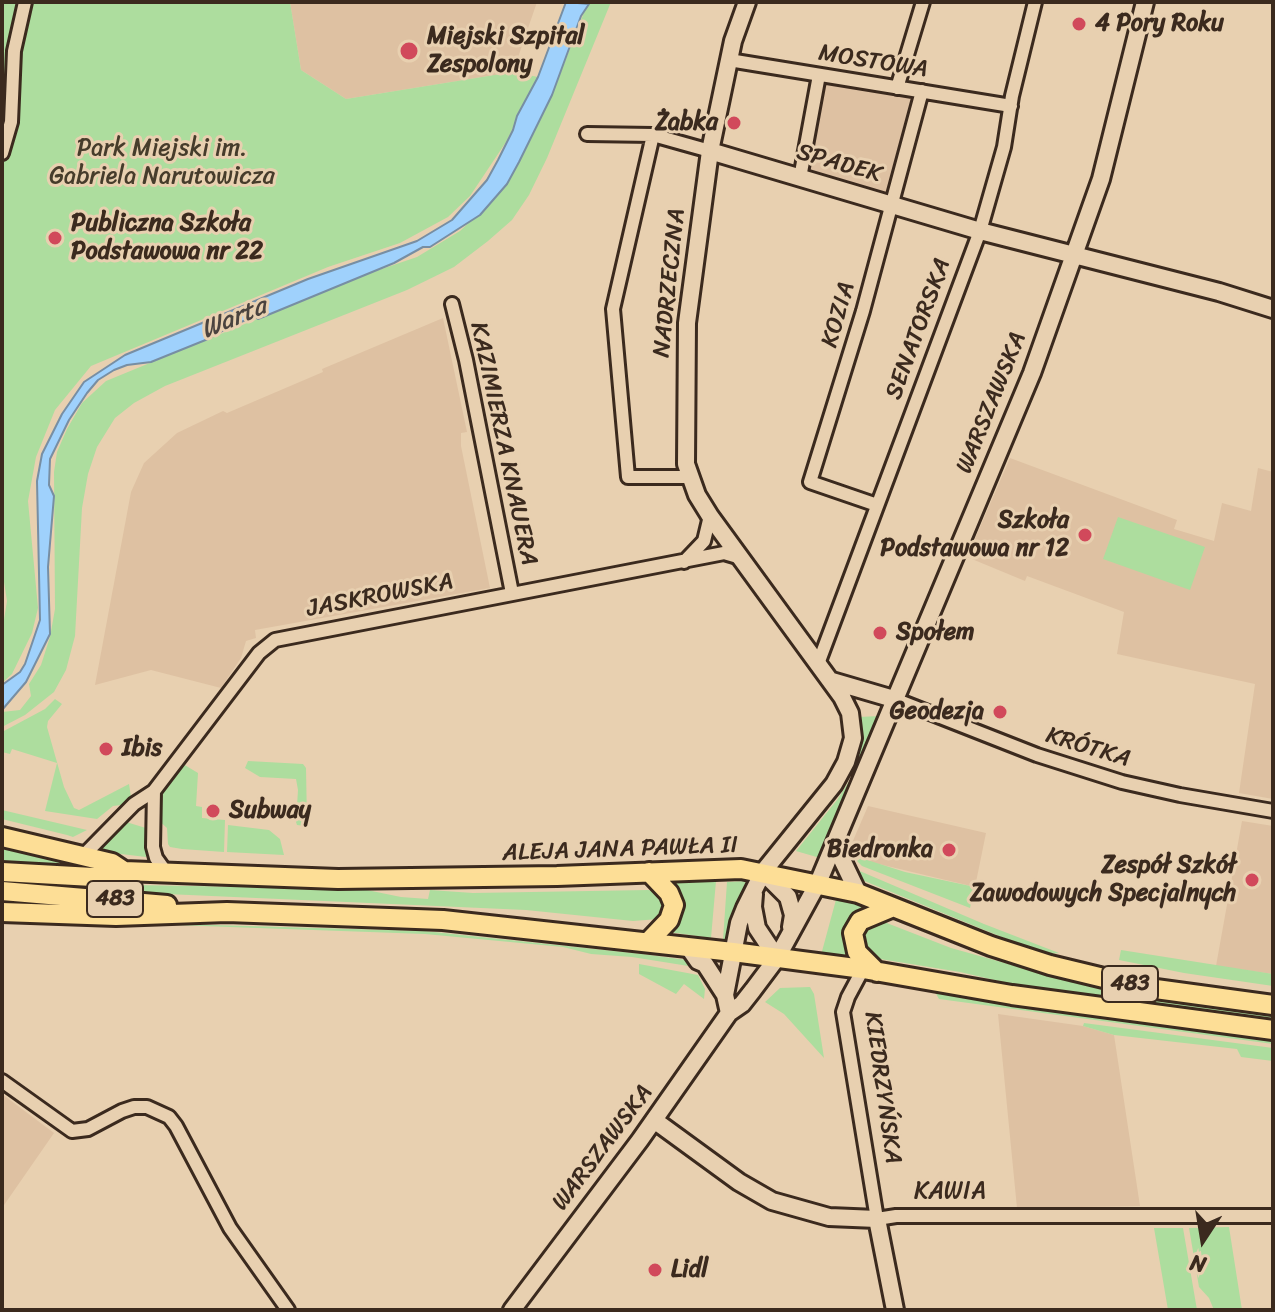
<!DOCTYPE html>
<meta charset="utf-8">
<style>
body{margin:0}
#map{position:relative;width:1275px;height:1312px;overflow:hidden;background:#e8d0b0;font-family:Sriracha,sans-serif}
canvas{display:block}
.frame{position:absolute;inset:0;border:4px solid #3b2a1e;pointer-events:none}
.north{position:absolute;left:1163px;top:1200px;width:80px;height:80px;-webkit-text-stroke:6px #e8d0b0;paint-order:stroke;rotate:192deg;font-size:22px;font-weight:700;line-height:32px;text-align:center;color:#3b2a1e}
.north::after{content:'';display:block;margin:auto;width:28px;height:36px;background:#3b2a1e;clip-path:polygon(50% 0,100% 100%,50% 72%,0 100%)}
</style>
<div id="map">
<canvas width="1275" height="1312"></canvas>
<div class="frame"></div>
<div class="north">N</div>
</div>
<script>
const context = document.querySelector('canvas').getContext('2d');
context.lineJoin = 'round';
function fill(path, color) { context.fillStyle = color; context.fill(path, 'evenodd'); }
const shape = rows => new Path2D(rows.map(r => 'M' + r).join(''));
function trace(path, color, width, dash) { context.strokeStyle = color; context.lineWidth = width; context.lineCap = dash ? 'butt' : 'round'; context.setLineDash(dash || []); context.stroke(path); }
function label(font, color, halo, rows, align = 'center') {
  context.font = font + ' Sriracha,sans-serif'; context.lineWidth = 6; context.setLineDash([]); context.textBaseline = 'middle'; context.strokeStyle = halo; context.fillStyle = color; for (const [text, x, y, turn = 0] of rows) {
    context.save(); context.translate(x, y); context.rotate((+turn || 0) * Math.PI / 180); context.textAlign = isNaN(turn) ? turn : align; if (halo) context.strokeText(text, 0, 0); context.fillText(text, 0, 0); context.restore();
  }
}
const built = shape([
 [290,2,537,2,513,72,346,99,301,70],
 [823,82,911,95,914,98,891,198,808,175,806,169],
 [443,318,467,432,461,433,461,446,490,588,255,630,256,638,246,641,241,658,221,688,151,670,95,685,131,492,144,463,177,433,223,411,227,413,323,372,322,369],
 [1010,458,1177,520,1174,529,1214,541,1222,503,1251,511,1258,468,1273,472,1273,799,1239,793,1255,684,1117,654,1124,612,1027,576,1025,581,967,557],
 [868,806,986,833,975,887,862,860,852,849,852,843],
 [1242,821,1273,826,1273,974,1216,966],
 [998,1014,1083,1026,1114,1035,1140,1206,1017,1208],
 [2,1094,54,1133,2,1208]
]);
const green = shape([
 [2,2,290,2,301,70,346,99,513,72,538,77,506,142,470,196,448,217,400,243,328,267,91,366,55,410,36,457,28,501,38,608,32,633,12,674,2,683,2,632,7,601,2,569],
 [588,2,611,2,547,158,529,195,512,220,488,241,454,267,407,290,165,386,134,403,115,418,97,447,88,474,82,508,75,636,66,670,54,692,25,715,2,727,2,712,20,710,31,696,29,684,41,665,50,637,55,609,54,472,57,452,67,429,82,403,106,381,364,275,417,257,460,231,492,201,519,162,552,95],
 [1118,517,1205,547,1190,590,1103,559],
 [55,699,62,704,48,721,47,727,64,787,74,808,79,810,129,784,131,797,121,805,113,806,97,819,45,811,57,763,12,749,10,754,2,752,2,732,45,709],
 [880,716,820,858,796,851,837,800,853,775,860,746,858,717],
 [248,761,303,764,306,768,307,823,305,826,297,825,296,822,298,790,296,779,260,777,245,768],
 [183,764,198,773,196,806,202,807,202,818,225,820,224,852,182,849,170,847,168,844,167,828,157,819,163,792],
 [2,810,87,830,73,837,67,835,2,819],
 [123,821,149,829,146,857,96,851],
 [228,825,269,830,280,839,284,855,227,852],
 [2,845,115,870,2,865],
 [861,858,905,872,975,887,970,908,862,866,857,861],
 [855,869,984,924,1059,953,1049,954,1004,938,862,880,850,870],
 [2,880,76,884,362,889,401,897,428,899,430,890,473,893,648,890,654,891,663,899,666,910,659,919,633,921,526,910,77,890,2,883],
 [716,881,711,938,669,932,672,883],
 [746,881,733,919,730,941,723,940,727,882],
 [837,896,869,908,854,960,821,955],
 [2,919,425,931,642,954,687,960,701,968,632,957,591,954,563,947,425,934,174,925,28,924,2,921],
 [879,920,951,948,1037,972,1129,994,1273,1013,1273,1023,1033,989,960,972,874,958,870,956,860,940,868,923],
 [1121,950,1273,974,1273,986,1184,973,1119,960],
 [639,964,698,975,705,989,704,999,684,984,676,994,639,974],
 [810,987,814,994,824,1058,784,1014,765,1002,780,988],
 [935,992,959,992,1273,1037,1273,1044,939,999],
 [1084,1023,1273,1048,1273,1061,1241,1057,1237,1049,1114,1035,1083,1026],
 [1229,1227,1242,1310,1214,1310,1209,1298,1199,1287,1189,1228],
 [1154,1228,1183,1228,1197,1310,1168,1310]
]);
const water = shape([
 [566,2,589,4,581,16,552,95,519,162,507,184,480,215,430,247,423,247,394,263,258,319,255,317,235,324,208,339,151,362,127,365,114,370,98,380,87,393,69,420,50,459,49,485,54,496,48,567,50,634,26,682,2,710,2,685,20,672,25,664,40,620,37,481,42,454,62,414,84,382,125,355,308,279,417,241,452,220,487,180,498,160,513,130,517,116,538,77,566,2]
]);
const street = shape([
 [729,60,1011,106],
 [897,88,923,2],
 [587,134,653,135,710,151],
 [653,135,613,309,628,477,689,477],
 [2,153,11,122,14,51,25,2],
 [800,178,819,75],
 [452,304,466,360,512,593],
 [877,505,810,482,863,311,922,91],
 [684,562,704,541,710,516],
 [818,664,980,231,1004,147,1012,96,1035,2],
 [897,700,1037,755,1122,782,1180,795,1273,811],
 [154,791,153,847,156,858,166,872],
 [81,858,134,804,154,791,259,653,275,640,724,553,741,558],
 [863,969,848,997,843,1012,877,1219,896,1216,1273,1216],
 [2,1081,72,1131,88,1129,122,1111,134,1107,147,1107,169,1117,176,1126,230,1228,288,1310]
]);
const secondary = shape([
 [710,151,980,231,1219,292,1273,309],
 [832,681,897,700],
 [835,845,858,893],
 [764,873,788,897,793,915,791,927],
 [754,894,753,907,757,928,777,958],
 [689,948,698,961,705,964,725,995],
 [729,1013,725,995,739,923,745,908,763,872,834,784,846,762,853,738,850,713,842,697,710,516,697,495,686,464,687,323,710,151,733,41,747,2],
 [654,1120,739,1182,772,1201,829,1217,877,1219,895,1310],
 [512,1310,640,1140,729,1013,742,1004,753,990,777,958,818,883,1032,373,1101,179,1145,2]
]);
const primary = shape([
 [2,837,112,863,124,871,338,879,557,876,741,869,858,893,991,946,1050,965,1141,987,1273,1005],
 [2,872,111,878,124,871],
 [2,891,167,905],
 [2,912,116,916,227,912,443,920,733,952,863,969,1012,995,1273,1030],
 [648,942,669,920,674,905,669,893,649,872],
 [877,972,857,952,853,933,860,921,891,908]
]);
const markers = [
 [1079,24,8,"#d1495b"],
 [409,51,10,"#d1495b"],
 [734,123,8,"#d1495b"],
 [55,238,8,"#d1495b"],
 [1085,535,8,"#d1495b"],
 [880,633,8,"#d1495b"],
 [1000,712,8,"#d1495b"],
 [106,749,8,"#d1495b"],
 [213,811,8,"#d1495b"],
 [949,850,8,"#d1495b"],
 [1252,880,8,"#d1495b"],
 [655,1270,8,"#d1495b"]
];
const shields = [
 [115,899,56],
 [1130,984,56]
];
const shieldNames = [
 ["483",115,899],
 ["483",1130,984]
];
const poiNames = [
 ["4 Pory Roku",1095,24],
 ["Miejski Szpital",427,37],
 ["Zespolony",427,65],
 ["Żabka",718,123,"right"],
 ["Publiczna Szkoła",71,224],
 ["Podstawowa nr 22",71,252],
 ["Szkoła",1069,521,"right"],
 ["Podstawowa nr 12",1069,549,"right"],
 ["Społem",896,633],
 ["Geodezja",984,712,"right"],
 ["Ibis",122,749],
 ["Subway",229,811],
 ["Biedronka",933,850,"right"],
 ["Zespół Szkół",1236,866,"right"],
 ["Zawodowych Specjalnych",1236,894,"right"],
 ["Lidl",671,1270]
];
const streetNames = [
 ["MOSTOWA",873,62,9],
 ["SPADEK",839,164,16],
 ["NADRZECZNA",670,283,-84],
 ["KOZIA",839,315,-74],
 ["SENATORSKA",919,329,-70],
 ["WARSZAWSKA",992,403,-68],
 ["KAZIMIERZA KNAUERA",503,444,78],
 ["JASKROWSKA",380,596,-11],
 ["KRÓTKA",1088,748,17],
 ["ALEJA JANA PAWŁA II",620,850,-2],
 ["KIEDRZYŃSKA",882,1088,82],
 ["WARSZAWSKA",603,1148,-53],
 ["KAWIA",950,1192]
];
const parkNames = [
 ["Park Miejski im.",162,149],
 ["Gabriela Narutowicza",162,177]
];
const waterNames = [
 ["Warta",234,319,-23]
];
fill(built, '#dec1a2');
fill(green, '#addd9e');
fill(water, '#9fd1fc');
trace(water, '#778ea3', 2);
trace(street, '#3b2a1e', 18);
trace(secondary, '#3b2a1e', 22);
trace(primary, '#3b2a1e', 24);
trace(street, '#e8d0b0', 12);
trace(secondary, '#e8d0b0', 16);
trace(primary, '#fdde96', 18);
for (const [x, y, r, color] of markers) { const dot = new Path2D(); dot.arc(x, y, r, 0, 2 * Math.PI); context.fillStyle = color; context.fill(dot); trace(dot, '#e8d0b0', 3); }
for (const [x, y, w] of shields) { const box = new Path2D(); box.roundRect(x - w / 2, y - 18, w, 36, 6); context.fillStyle = '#e8d0b0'; context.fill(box); trace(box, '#3b2a1e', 2); }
label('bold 22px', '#3b2a1e', null, shieldNames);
label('bold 24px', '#3b2a1e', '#e8d0b0', poiNames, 'left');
label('24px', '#3b2a1e', '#e8d0b0', streetNames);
label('24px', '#463c2b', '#e8d0b0', parkNames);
label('italic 26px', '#4a433f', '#e8d0b0', waterNames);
</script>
